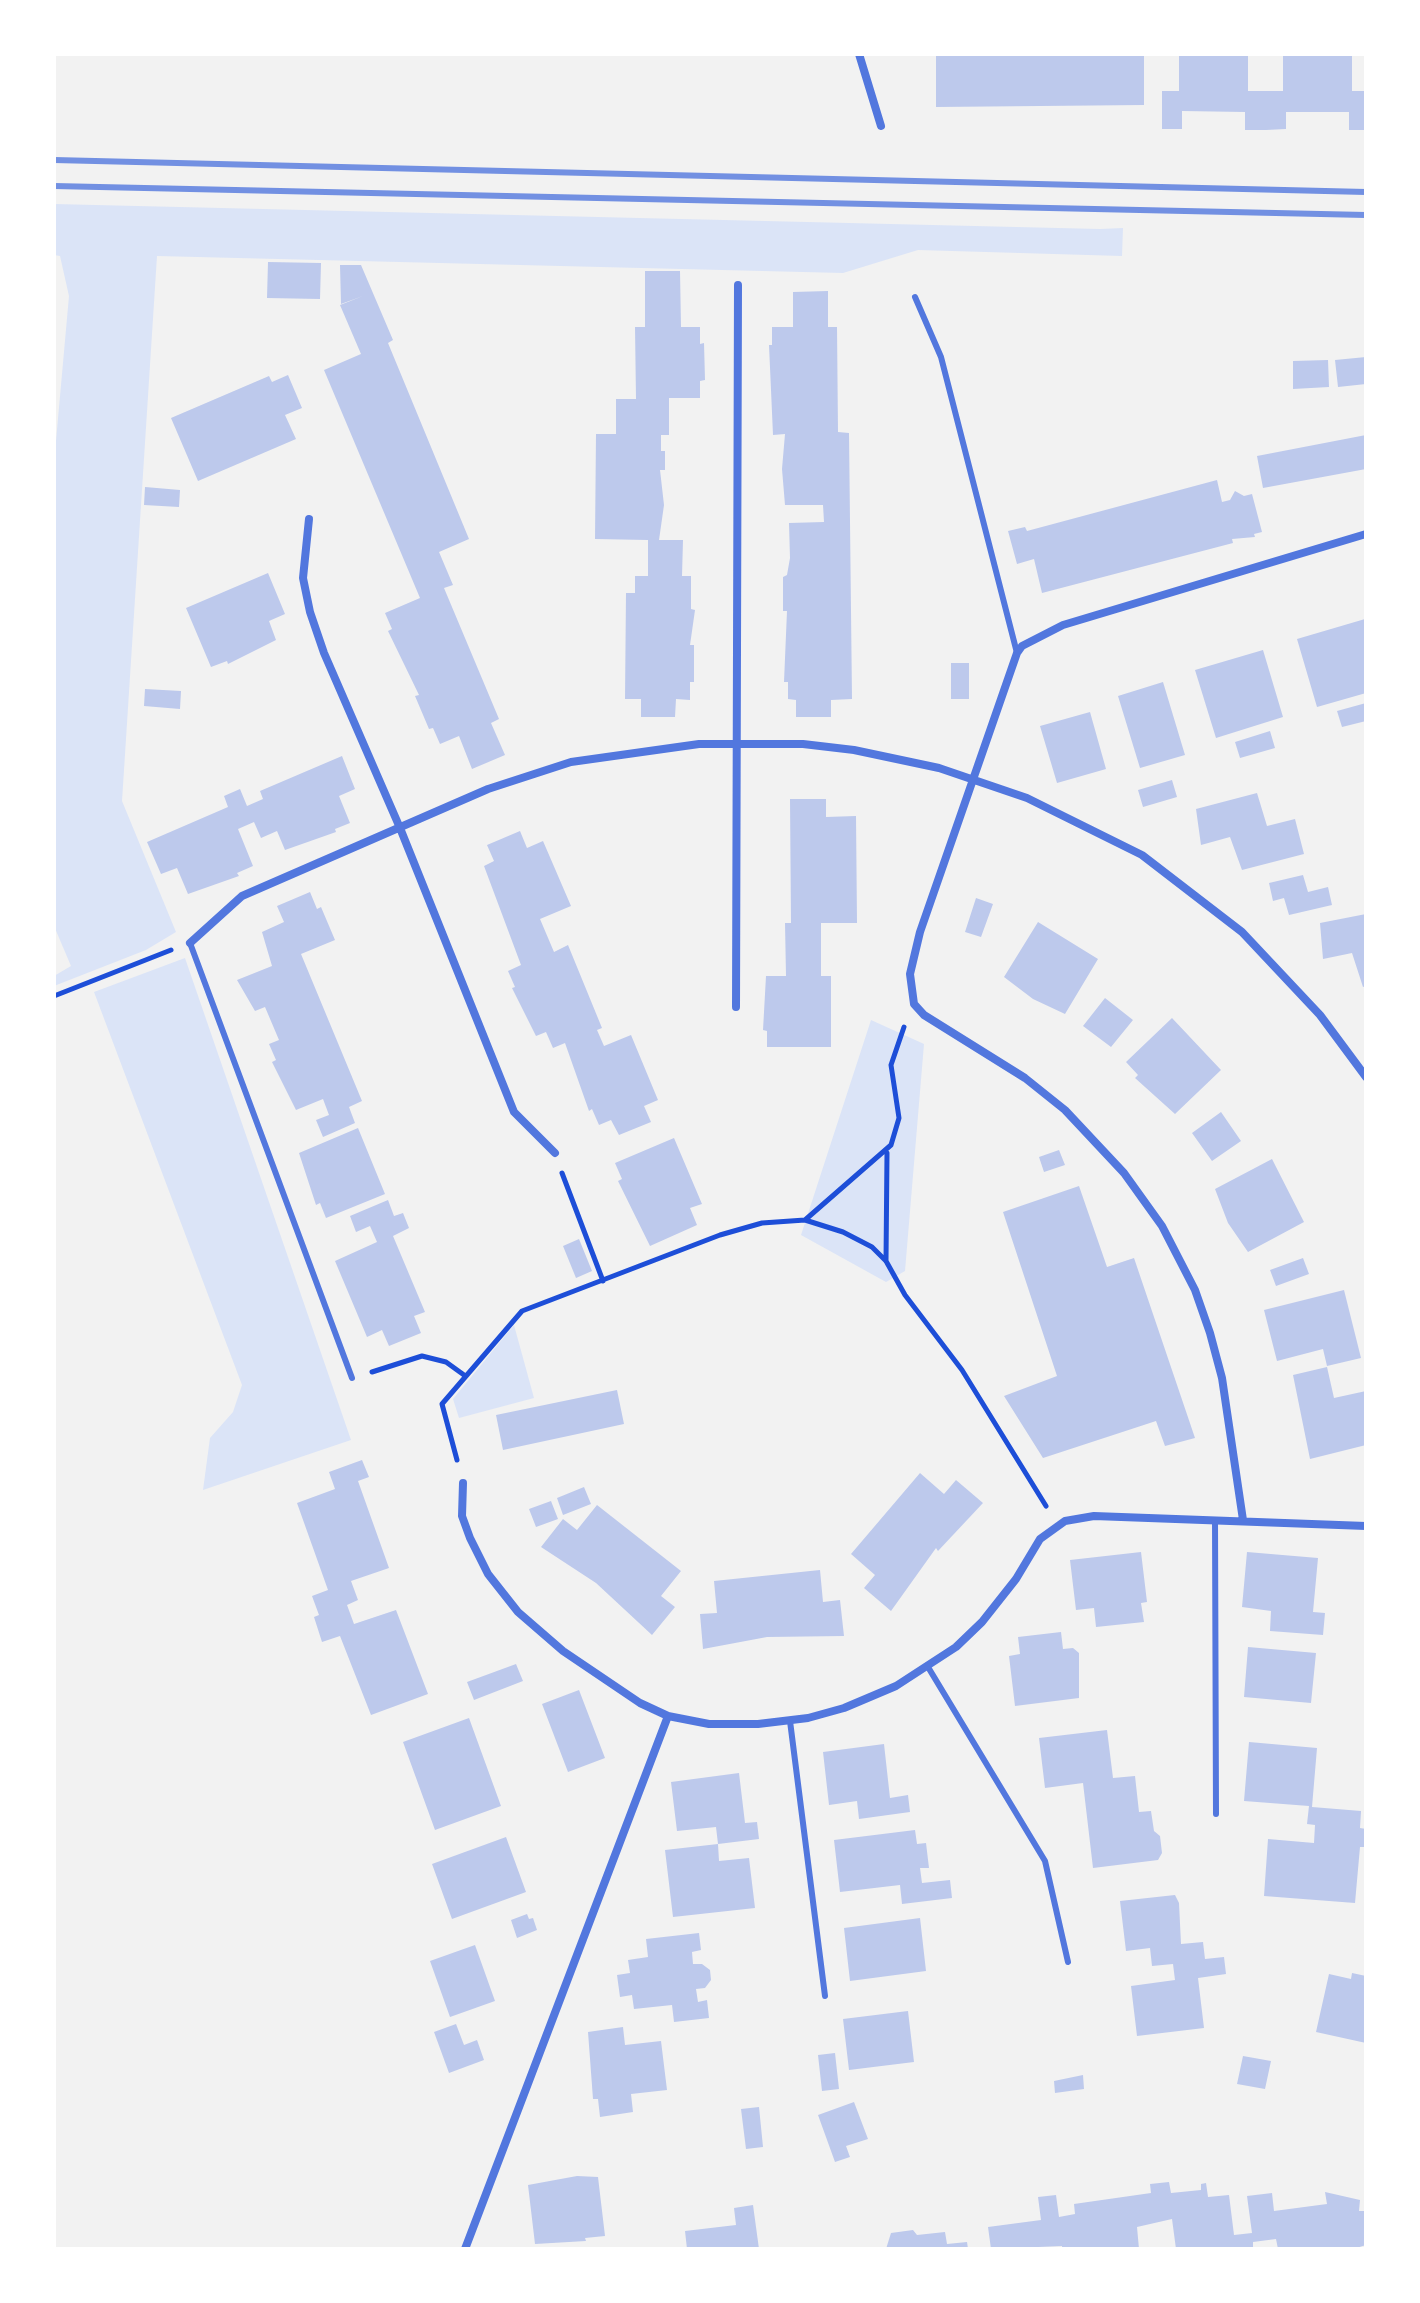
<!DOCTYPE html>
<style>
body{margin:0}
#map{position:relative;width:1420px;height:2303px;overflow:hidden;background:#f2f2f2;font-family:Jost,sans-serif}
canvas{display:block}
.frame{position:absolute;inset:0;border:56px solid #fff;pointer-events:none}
</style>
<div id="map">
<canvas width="1420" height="2303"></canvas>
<div class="frame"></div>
</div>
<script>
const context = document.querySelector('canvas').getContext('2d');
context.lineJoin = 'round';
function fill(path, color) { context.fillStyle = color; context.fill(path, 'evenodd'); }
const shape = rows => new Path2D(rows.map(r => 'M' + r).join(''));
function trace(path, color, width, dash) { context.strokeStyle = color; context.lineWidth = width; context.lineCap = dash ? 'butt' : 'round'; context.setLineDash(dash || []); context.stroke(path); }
const green = shape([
 [54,204,1100,229,1123,228,1122,256,918,250,843,273,157,256,122,801,176,932,146,950,54,986,54,976,71,966,54,926,54,463,69,296,60,256,54,255],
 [185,958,351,1440,203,1490,210,1438,233,1412,242,1385,94,992],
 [871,1020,924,1044,905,1271,886,1282,801,1235],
 [514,1325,534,1398,459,1418,453,1399]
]);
const building = shape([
 [936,54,1144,54,1144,105,936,107],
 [1179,54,1248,54,1248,91,1283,91,1283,54,1352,54,1352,91,1366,91,1366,130,1349,130,1349,112,1286,112,1286,129,1266,130,1245,130,1245,112,1182,111,1182,129,1162,129,1162,91,1179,91],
 [268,262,321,263,320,299,267,298],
 [340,265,361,265,393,340,388,343,469,539,439,552,453,585,444,588,499,719,491,723,505,755,472,769,459,736,440,744,433,728,429,729,415,696,419,695,388,631,392,629,385,613,420,598,324,370,361,354,340,305,363,296,341,304],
 [645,271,680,271,681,327,700,327,700,344,704,343,705,380,700,381,700,398,669,398,669,435,661,435,661,451,665,451,665,470,660,470,664,505,659,540,683,540,682,576,691,576,691,609,695,610,690,645,694,645,694,682,690,682,690,700,676,699,675,717,641,717,641,699,625,699,626,593,635,593,635,576,648,576,648,540,595,539,596,434,616,434,616,399,636,399,635,327,645,327],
 [828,291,828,327,837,327,838,432,849,433,852,699,831,700,831,717,796,717,796,700,788,699,788,682,784,682,787,611,783,611,783,577,787,575,790,558,789,523,824,522,823,505,785,505,782,469,785,434,773,435,769,345,772,345,772,327,793,327,793,292],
 [1366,357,1366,384,1338,387,1335,360],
 [1328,360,1329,387,1293,389,1293,361],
 [288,375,302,408,285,415,296,439,198,481,171,418,269,376,272,382],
 [1366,435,1366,469,1263,488,1257,456],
 [1217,480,1222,502,1230,500,1235,491,1244,496,1252,494,1262,532,1254,534,1255,537,1232,539,1233,543,1042,593,1034,559,1017,564,1008,531,1025,527,1027,531],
 [145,487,180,490,179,507,144,505],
 [268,573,285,614,269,621,276,640,228,664,227,661,211,667,186,608],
 [1365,619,1366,693,1317,707,1297,639],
 [1263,650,1283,717,1216,738,1195,670],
 [951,663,969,663,969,699,951,699],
 [1163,682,1185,755,1140,768,1118,696],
 [145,689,181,691,180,709,144,706],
 [1366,703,1366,721,1342,727,1337,711],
 [1090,712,1106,769,1057,783,1040,726],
 [1270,731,1275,748,1240,758,1235,742],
 [342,756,355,789,339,796,350,823,335,829,336,832,285,850,277,831,261,838,254,822,238,829,253,866,237,873,239,876,188,894,177,868,161,874,147,842,228,807,224,796,240,789,247,806,263,799,260,791],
 [1172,780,1177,797,1143,807,1138,790],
 [1257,793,1267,826,1295,819,1304,854,1242,870,1230,837,1201,845,1196,809],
 [790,799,826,799,826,817,856,816,857,923,821,923,821,976,831,976,831,1047,767,1047,767,1031,763,1030,766,976,786,976,785,923,791,923],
 [520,831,527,848,543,841,571,906,540,919,554,952,568,945,602,1028,597,1030,604,1046,631,1035,658,1100,644,1106,651,1122,619,1135,611,1120,599,1125,592,1109,589,1111,565,1043,553,1048,546,1032,536,1036,512,988,515,987,508,971,521,965,484,866,494,861,487,845],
 [1303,875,1308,892,1328,887,1332,905,1289,915,1284,898,1273,901,1269,883],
 [310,892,317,909,321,907,335,940,301,954,362,1101,349,1107,355,1123,323,1137,316,1120,329,1115,323,1099,296,1110,272,1062,276,1060,269,1044,279,1040,265,1007,255,1011,237,980,272,966,262,932,284,922,277,906],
 [976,898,993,904,981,937,965,932],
 [1366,914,1366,986,1363,987,1352,953,1323,959,1320,923],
 [1038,922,1098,959,1065,1014,1033,999,1004,977],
 [1105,998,1133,1020,1111,1047,1083,1026],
 [1172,1018,1221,1070,1175,1114,1135,1078,1138,1075,1126,1062],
 [1221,1112,1241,1141,1212,1161,1192,1133],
 [358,1128,385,1194,326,1218,320,1203,316,1205,299,1153],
 [674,1138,702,1204,690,1208,697,1225,650,1246,618,1181,622,1179,615,1163],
 [1059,1150,1065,1165,1044,1172,1039,1157],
 [1272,1159,1304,1222,1248,1252,1228,1223,1215,1189],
 [1079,1186,1107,1267,1134,1258,1195,1438,1165,1446,1156,1421,1043,1458,1004,1396,1057,1376,1003,1212],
 [388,1200,394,1216,403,1213,409,1228,393,1236,425,1312,414,1316,421,1333,389,1346,382,1330,367,1337,335,1261,377,1242,370,1226,356,1232,350,1216],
 [579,1239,592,1271,576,1278,563,1246],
 [1303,1258,1309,1274,1276,1286,1270,1270],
 [1344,1290,1361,1358,1327,1366,1323,1349,1277,1361,1264,1310],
 [1327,1367,1334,1398,1366,1391,1366,1445,1310,1459,1293,1375],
 [617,1390,624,1424,503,1450,496,1415],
 [362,1460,369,1477,358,1481,389,1568,351,1581,358,1600,347,1605,354,1624,396,1610,428,1694,371,1715,340,1636,322,1642,314,1617,319,1615,312,1596,328,1590,297,1503,335,1489,329,1472],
 [920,1473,944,1494,956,1480,983,1503,938,1551,936,1548,891,1611,864,1588,875,1575,851,1554],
 [584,1487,591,1504,563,1515,557,1498],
 [551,1501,558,1519,536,1527,529,1509],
 [597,1505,681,1571,661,1596,675,1607,652,1635,596,1583,541,1547,563,1519,577,1530],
 [1141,1552,1147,1602,1141,1603,1144,1622,1096,1627,1094,1608,1076,1610,1070,1560],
 [1247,1552,1318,1558,1313,1612,1325,1613,1323,1635,1270,1631,1271,1611,1242,1607],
 [820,1570,823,1602,840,1600,844,1636,767,1637,703,1649,700,1614,717,1613,714,1581],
 [1061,1632,1063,1649,1073,1648,1079,1653,1079,1698,1015,1706,1009,1656,1020,1654,1018,1637],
 [1248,1647,1316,1653,1311,1703,1244,1697],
 [516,1664,523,1681,474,1700,467,1682],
 [579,1690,605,1758,568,1772,542,1704],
 [469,1718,501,1806,435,1830,403,1742],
 [1107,1730,1113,1778,1135,1776,1139,1812,1151,1811,1154,1831,1160,1836,1162,1853,1158,1860,1093,1868,1083,1783,1045,1788,1039,1738],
 [1249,1742,1317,1748,1312,1807,1361,1811,1360,1828,1366,1829,1366,1847,1360,1847,1355,1903,1264,1896,1268,1839,1314,1843,1315,1825,1307,1824,1309,1806,1244,1801],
 [884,1744,890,1798,908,1795,910,1812,859,1819,857,1801,829,1805,823,1752],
 [739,1773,745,1823,757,1822,759,1839,718,1844,716,1827,677,1831,671,1782],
 [915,1830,917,1844,926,1843,929,1868,920,1868,922,1883,950,1880,952,1898,902,1904,900,1885,840,1892,834,1840],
 [506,1837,526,1892,452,1919,432,1864],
 [718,1844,719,1861,749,1858,755,1908,673,1917,665,1850],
 [1175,1895,1179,1903,1181,1944,1203,1942,1205,1959,1224,1957,1226,1974,1198,1978,1204,2028,1137,2036,1131,1986,1175,1980,1173,1964,1152,1966,1150,1948,1126,1951,1120,1901],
 [527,1914,529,1919,533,1918,537,1930,517,1938,511,1920],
 [920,1918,926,1971,850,1981,844,1928],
 [699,1933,701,1950,692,1952,693,1964,702,1964,710,1970,711,1980,705,1988,696,1989,698,2002,707,2000,709,2018,674,2022,672,2005,634,2009,632,1995,620,1997,617,1975,630,1973,628,1960,648,1957,646,1939],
 [475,1945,495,2001,450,2017,430,1961],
 [1352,1973,1366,1976,1366,2043,1316,2032,1329,1974,1351,1979],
 [908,2011,914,2062,849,2070,843,2019],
 [456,2024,464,2045,477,2040,484,2060,449,2073,434,2032],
 [623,2027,625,2045,661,2041,667,2090,631,2094,633,2112,600,2117,598,2099,593,2099,588,2032],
 [835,2053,839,2089,822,2091,818,2055],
 [1243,2056,1271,2061,1265,2089,1237,2084],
 [1083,2075,1084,2089,1055,2093,1054,2081],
 [854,2102,868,2139,846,2146,850,2157,835,2162,818,2115],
 [759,2107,763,2147,746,2149,741,2109],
 [577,2176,598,2177,605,2236,585,2238,586,2241,535,2244,528,2185],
 [1169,2182,1171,2193,1201,2190,1201,2184,1206,2183,1208,2197,1229,2195,1234,2235,1252,2233,1247,2196,1272,2193,1274,2211,1327,2204,1325,2192,1360,2200,1359,2211,1366,2211,1366,2245,1353,2249,1278,2249,1276,2239,1253,2242,1253,2249,1176,2249,1172,2219,1137,2227,1139,2249,1062,2249,1062,2246,991,2249,988,2227,1041,2220,1038,2197,1056,2195,1059,2217,1075,2214,1074,2204,1151,2193,1150,2184],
 [753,2205,759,2249,687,2249,685,2231,736,2225,734,2208],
 [913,2230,917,2235,945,2232,947,2244,967,2242,968,2249,886,2249,891,2233]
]);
const path = shape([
 [54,996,171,950],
 [562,1173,603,1281],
 [805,1220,891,1145,899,1118,891,1065,904,1027],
 [886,1261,887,1153],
 [372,1372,422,1356,446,1362,464,1375],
 [457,1460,442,1404,522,1311,720,1235,762,1223,805,1220,843,1232,872,1247,886,1261,905,1295,962,1370,1046,1506]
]);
const service = shape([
 [915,297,941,357,1017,653],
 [190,943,352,1378],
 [1215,1520,1216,1814],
 [928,1667,1045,1861,1068,1962],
 [790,1721,825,1996]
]);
const minor = shape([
 [859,54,881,126],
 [309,519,303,578,310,612,324,653,400,828,514,1112,555,1153],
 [190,943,242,896,488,789,571,762,699,744,803,744,854,750,939,768,1027,798,1142,855,1242,932,1320,1015,1366,1077],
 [736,1007,738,285],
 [463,1483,462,1516,470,1538,488,1574,518,1612,563,1651,640,1703,668,1716,709,1724,758,1724,808,1718,844,1708,896,1686,956,1647,982,1622,1016,1579,1040,1539,1065,1521,1094,1516,1366,1526],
 [1243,1520,1222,1378,1210,1333,1195,1290,1162,1226,1124,1173,1065,1110,1025,1078,924,1015,914,1004,910,974,920,932,1017,653,1022,646,1063,625,1366,534],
 [465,2249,668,1716]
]);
const rail = shape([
 [54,160,1366,192],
 [54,186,1366,215]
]);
fill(green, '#dbe4f7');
fill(building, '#bdc9ec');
trace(path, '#1d4ed8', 5);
trace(service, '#5277de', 6);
trace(minor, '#5277de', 8);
trace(rail, '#7290e2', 6);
</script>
